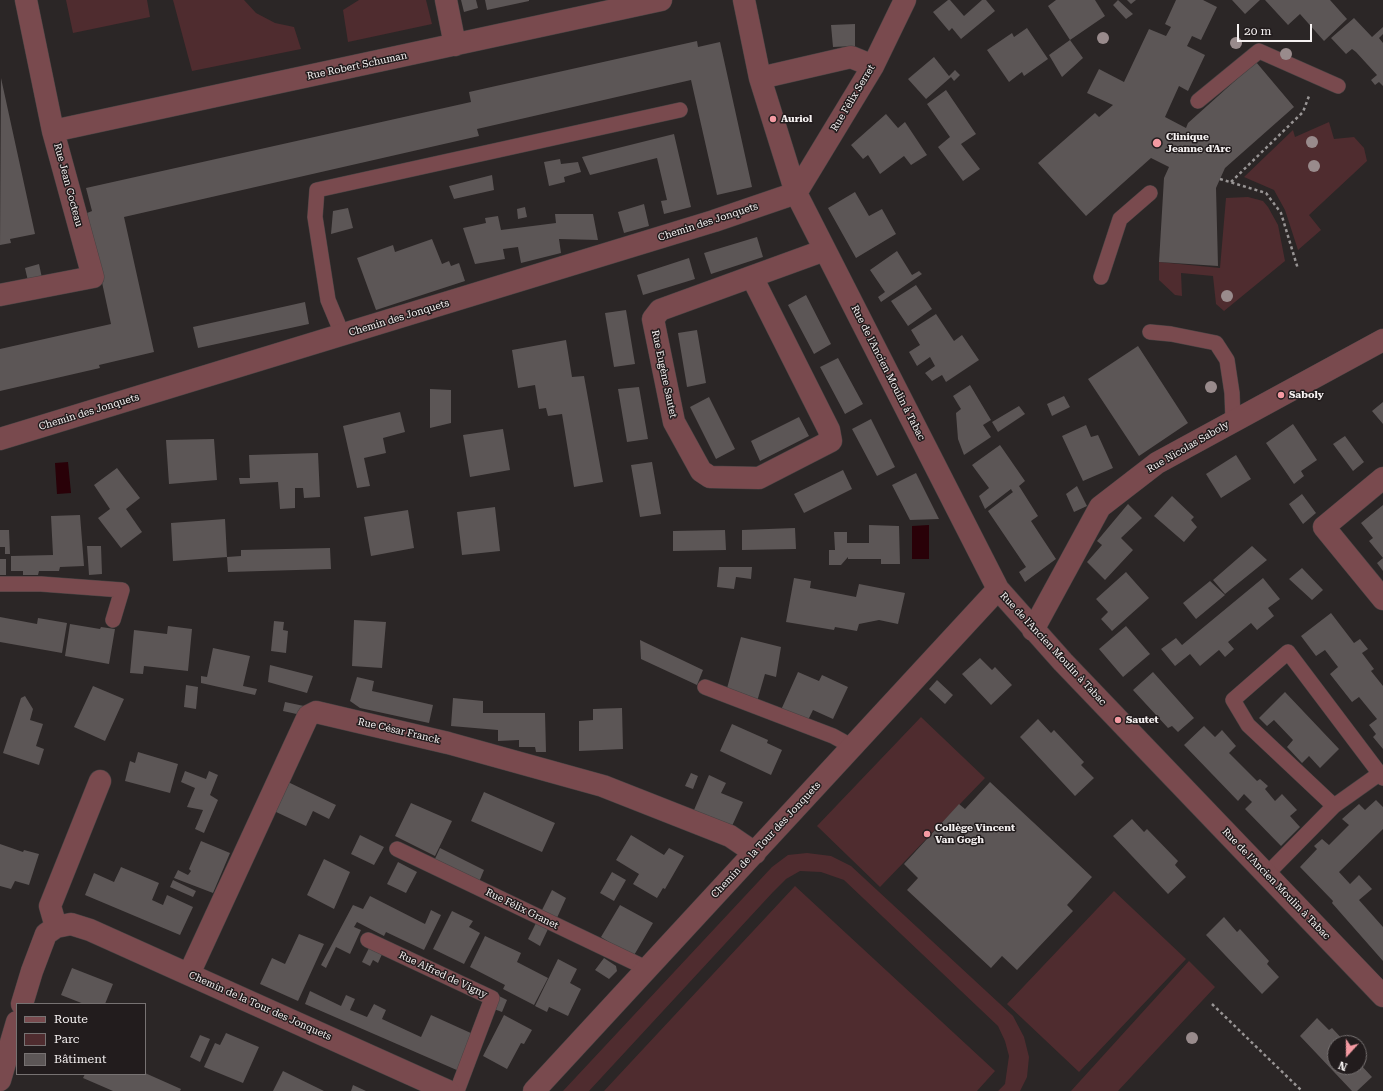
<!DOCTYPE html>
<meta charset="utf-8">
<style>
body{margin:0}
#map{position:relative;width:1383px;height:1091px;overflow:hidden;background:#2b2626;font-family:"Roboto Serif",serif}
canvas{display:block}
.legend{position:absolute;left:16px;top:1003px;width:130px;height:72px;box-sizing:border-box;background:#221c1d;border:1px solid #777272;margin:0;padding:5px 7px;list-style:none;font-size:12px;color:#f6f2f2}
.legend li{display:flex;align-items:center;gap:8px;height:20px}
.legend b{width:20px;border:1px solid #777272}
.north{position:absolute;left:1327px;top:1035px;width:40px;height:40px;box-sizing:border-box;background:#221c1d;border:1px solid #777272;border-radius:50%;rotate:201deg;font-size:11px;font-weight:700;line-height:16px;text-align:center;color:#f6f2f2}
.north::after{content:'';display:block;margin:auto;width:14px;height:18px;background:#f49aa2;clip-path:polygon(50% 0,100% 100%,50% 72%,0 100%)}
.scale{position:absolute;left:1237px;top:24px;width:75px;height:18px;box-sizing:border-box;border:2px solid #f6f2f2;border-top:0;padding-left:5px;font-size:12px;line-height:14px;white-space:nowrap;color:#f6f2f2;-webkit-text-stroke:3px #221c1d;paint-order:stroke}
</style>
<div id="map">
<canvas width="1383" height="1091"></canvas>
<ul class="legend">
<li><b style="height:5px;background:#794a4e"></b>Route</li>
<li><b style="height:11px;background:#4f2c2f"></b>Parc</li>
<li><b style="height:11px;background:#5c5656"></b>Bâtiment</li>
</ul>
<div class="north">N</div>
<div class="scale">20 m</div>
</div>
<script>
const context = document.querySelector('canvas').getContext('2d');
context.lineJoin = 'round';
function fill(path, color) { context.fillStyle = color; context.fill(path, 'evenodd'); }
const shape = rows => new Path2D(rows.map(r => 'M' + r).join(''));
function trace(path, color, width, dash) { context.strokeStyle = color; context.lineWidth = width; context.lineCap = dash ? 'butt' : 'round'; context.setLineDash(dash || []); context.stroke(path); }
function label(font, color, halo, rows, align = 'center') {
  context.font = font + ' "Roboto Serif",serif'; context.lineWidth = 3; context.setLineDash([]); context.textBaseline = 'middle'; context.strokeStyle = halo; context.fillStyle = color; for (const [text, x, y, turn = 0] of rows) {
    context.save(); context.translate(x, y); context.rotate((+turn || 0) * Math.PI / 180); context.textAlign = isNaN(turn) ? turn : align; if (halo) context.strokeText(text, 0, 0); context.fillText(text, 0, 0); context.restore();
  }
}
const green = shape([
 [66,0,147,0,150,17,73,33],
 [173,0,244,0,256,13,275,23,294,27,301,49,192,71],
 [359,0,426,0,432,24,348,42,343,10],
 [1329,122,1334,139,1354,137,1364,148,1367,161,1309,215,1321,230,1298,250,1285,210,1274,190,1244,177,1293,130,1295,137],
 [1248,197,1263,201,1268,207,1278,225,1285,261,1224,311,1216,304,1213,276,1181,273,1182,296,1175,295,1159,280,1159,262,1220,268,1226,198],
 [921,717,985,778,880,887,817,826],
 [807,853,831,856,851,866,1013,1016,1024,1037,1029,1057,1027,1077,1020,1091,998,1091,1005,1084,1009,1056,1005,1041,998,1026,844,880,821,872,800,871,786,879,773,892,589,1091,563,1091,772,867,788,855],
 [795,886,995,1071,977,1091,604,1091],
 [1114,891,1186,959,1079,1072,1007,1004],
 [1189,961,1215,987,1118,1091,1071,1091]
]);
const water = shape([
 [68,462,71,493,57,494,55,463],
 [929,525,929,559,912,559,912,526]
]);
const building = shape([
 [461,0,476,0,478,8,464,12],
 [485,0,529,0,529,1,487,10],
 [948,0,950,0,964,16,982,0,986,0,995,11,961,39,952,28,949,31,933,12],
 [1056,0,1095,0,1105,16,1070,40,1048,6],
 [1118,0,1133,14,1126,19,1113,5],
 [1127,0,1136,0,1131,4],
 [1176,0,1203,0,1217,7,1201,40,1192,36,1187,46,1205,55,1188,91,1179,86,1165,117,1186,128,1188,123,1256,62,1294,107,1225,168,1220,179,1216,188,1218,266,1159,262,1164,178,1169,167,1151,158,1086,216,1038,163,1095,113,1099,117,1113,105,1087,93,1099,69,1124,82,1149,29,1166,36,1171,27,1165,24],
 [1232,0,1260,0,1245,14],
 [1265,0,1330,0,1347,19,1324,41,1300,14,1288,25],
 [1354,18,1372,37,1383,27,1383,34,1379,38,1383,43,1383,86,1379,82,1375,85,1371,80,1377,75,1356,52,1352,49,1346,54,1331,38],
 [855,24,855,46,833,47,831,25],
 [1027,28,1048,59,1024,76,1022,72,1009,82,987,50,1012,33,1014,37],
 [1070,40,1083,58,1062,77,1049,55],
 [697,41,698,47,720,42,752,187,717,195,691,80,477,129,479,136,124,217,154,352,99,365,100,368,0,391,0,349,111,324,87,213,92,211,86,188,471,102,469,92],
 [934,57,949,76,955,70,960,75,954,81,951,77,926,99,908,79],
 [1,78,35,234,10,239,11,243,0,245],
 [946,90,976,134,961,144,980,169,963,181,938,147,950,137,927,104],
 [886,114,898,128,905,122,927,155,911,165,904,156,880,174,868,155,863,159,851,145],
 [674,134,691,207,664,214,661,201,667,200,657,158,590,175,582,157],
 [560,159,561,164,578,162,581,172,564,177,565,182,549,186,544,162],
 [492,175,494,190,454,199,449,186],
 [855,192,869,216,882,209,896,234,856,258,828,208],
 [644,204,649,226,624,233,618,212],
 [525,207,527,217,518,219,517,209],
 [348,208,353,228,331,234,333,211],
 [555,214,593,214,598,240,559,239,561,253,521,263,518,247,503,249,505,259,475,264,463,228,486,223,485,218,498,216,501,230,556,223],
 [757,237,763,257,711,274,704,253],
 [432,239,442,264,449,261,451,266,459,263,465,281,376,310,357,258,393,245,395,252],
 [897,251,912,275,919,271,922,274,881,302,878,297,885,292,870,270],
 [689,258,695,279,643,295,637,275],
 [39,264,42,278,28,281,25,268],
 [916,285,932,309,908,326,891,301],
 [806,295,831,344,814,354,788,305],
 [305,302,309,324,198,348,193,327],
 [626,310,635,364,614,367,605,313],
 [936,314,954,341,962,335,979,360,946,382,942,375,932,381,925,373,935,366,930,357,917,366,909,352,920,345,911,330],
 [697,330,706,383,687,387,678,333],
 [566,340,572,377,584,376,603,482,574,487,562,414,548,416,546,408,539,409,535,385,518,388,512,350],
 [1138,346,1188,423,1139,456,1088,379],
 [838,358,863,404,845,414,820,367],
 [970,385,991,420,983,425,991,437,964,455,958,439,956,413,961,409,953,396],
 [639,387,648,439,627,442,618,389],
 [430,389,451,390,451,423,430,428],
 [1064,396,1070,407,1052,416,1047,404],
 [709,397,735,449,716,459,690,407],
 [1383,402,1383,424,1372,411],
 [1019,406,1025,414,998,432,992,422],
 [400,412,405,432,383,438,386,453,364,458,370,486,357,488,343,426],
 [799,417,809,436,760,461,751,441],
 [871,419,895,467,877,476,852,429],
 [1293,424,1317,460,1301,471,1304,476,1294,484,1266,443],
 [1086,425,1091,437,1098,435,1113,468,1083,481,1062,436],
 [503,429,510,470,470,477,463,435],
 [1345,436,1364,462,1353,471,1333,444],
 [214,439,217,480,169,484,166,440],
 [1000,445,1025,481,1019,486,1038,516,1031,521,1056,559,1025,582,1019,572,1026,567,988,511,1013,492,1012,491,1011,489,985,509,979,496,989,488,972,465],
 [318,453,320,497,304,498,303,488,295,488,295,508,280,509,278,482,240,484,239,478,250,478,249,455],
 [1236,455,1251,479,1221,498,1206,474],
 [652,462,661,514,640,517,631,465],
 [117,468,140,498,126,509,142,532,121,548,98,518,110,509,94,485],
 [843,470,852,489,804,513,794,494],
 [916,473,939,519,910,520,892,485],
 [1077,486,1087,506,1074,512,1066,494],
 [1302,494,1316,513,1303,524,1289,504],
 [1172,496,1194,517,1191,520,1197,527,1184,542,1154,516],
 [1128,504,1142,518,1121,538,1133,550,1105,580,1087,562,1102,545,1097,541],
 [1383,505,1383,571,1377,563,1383,558,1369,541,1373,538,1361,523],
 [495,507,500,551,462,555,457,512],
 [408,510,414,548,371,556,364,517],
 [80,515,84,566,60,567,59,571,39,571,38,575,23,575,23,571,11,571,11,556,53,555,51,516],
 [225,519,227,557,173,561,171,523],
 [869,525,899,526,900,564,881,564,881,559,848,559,848,557,841,565,829,565,829,550,835,550,834,532,847,532,847,543,869,543],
 [795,528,796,549,742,550,742,530],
 [0,530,9,530,10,554,5,554,5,547,0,547],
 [725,530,726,550,673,551,673,531],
 [87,546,101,546,102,574,89,575],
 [1252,546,1267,560,1225,594,1213,580],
 [330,548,331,569,228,572,227,557,241,556,241,550],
 [0,559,6,559,6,575,0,575],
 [719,567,752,567,751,579,736,577,734,589,717,587],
 [1302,568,1323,590,1312,600,1289,579],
 [1126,572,1149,598,1112,631,1101,619,1108,612,1096,599],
 [794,578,811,581,810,588,856,597,859,584,905,593,898,624,879,620,859,624,857,631,835,627,834,630,786,622],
 [1263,578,1280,599,1268,608,1274,616,1257,630,1251,623,1228,642,1234,649,1225,657,1219,650,1200,666,1190,654,1175,666,1161,649,1176,638,1182,645],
 [1210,581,1225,595,1196,619,1183,603],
 [1331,613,1354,643,1360,639,1368,649,1362,653,1374,669,1371,671,1383,686,1383,749,1373,737,1376,734,1369,725,1377,719,1359,697,1352,702,1330,674,1338,667,1325,650,1316,656,1301,636],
 [0,617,37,624,38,618,67,623,62,653,0,642],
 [354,620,386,622,382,668,352,666],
 [274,621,284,622,283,630,288,631,286,653,271,651],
 [70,624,100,629,101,627,115,629,109,664,65,656],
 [168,626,192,629,188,671,144,666,143,674,130,673,134,630,167,634],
 [1126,626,1150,654,1123,677,1099,649],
 [741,637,781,647,776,677,765,674,756,705,726,692],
 [640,640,703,670,697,685,641,659],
 [213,648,250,656,243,686,257,689,255,695,201,683,201,676,207,677],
 [980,658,992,670,995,667,1012,685,991,705,962,674],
 [270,665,313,676,307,693,268,682],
 [798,672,819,681,822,675,848,687,833,719,813,710,807,722,781,710],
 [1153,672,1194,718,1178,732,1172,726,1168,728,1133,690],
 [357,677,374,681,372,691,433,705,429,723,360,708,350,701],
 [937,680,953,695,945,704,929,689],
 [186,685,198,687,196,709,184,707],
 [93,686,124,699,105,741,74,727],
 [1285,692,1339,749,1320,768,1309,756,1302,763,1287,747,1293,740,1274,720,1267,726,1259,718],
 [25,696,33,709,30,720,43,724,36,746,44,749,39,765,3,753,21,698],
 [453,698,483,701,483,713,545,713,546,752,536,752,535,747,519,747,519,740,498,741,498,730,451,726],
 [285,702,304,706,301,715,283,711],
 [622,708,623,749,579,751,579,721,593,720,593,709],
 [1038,719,1051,733,1054,730,1084,762,1081,765,1094,778,1075,796,1020,737],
 [732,724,768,740,767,743,782,750,771,775,720,751],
 [1204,726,1215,737,1222,730,1236,746,1229,753,1257,781,1260,779,1268,786,1265,789,1275,801,1282,794,1297,810,1290,816,1300,827,1281,846,1245,809,1252,802,1244,794,1238,801,1184,745],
 [138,752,178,764,170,793,125,781,130,761,135,763],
 [185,771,206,779,209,771,218,775,210,795,218,800,204,833,195,829,203,810,187,807,195,788,181,782],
 [691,773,698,776,693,789,685,786],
 [709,775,726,783,721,793,743,802,732,826,694,810],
 [288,782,336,805,329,819,313,811,306,826,274,811],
 [990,782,1092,877,1067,905,1073,911,1017,970,1002,956,991,968,907,890,918,878,904,864,959,804,965,809],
 [484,792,555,823,542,852,471,821],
 [1376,800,1383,807,1383,829,1339,872,1350,884,1359,875,1372,889,1359,900,1383,927,1383,961,1332,903,1333,901,1300,867,1317,849,1314,846,1322,839,1329,845,1349,825,1342,819,1359,804,1365,810],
 [411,803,452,821,435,856,395,836],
 [1132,819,1144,832,1147,829,1178,861,1175,865,1186,877,1168,894,1113,836],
 [360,835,384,847,374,865,351,854],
 [631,835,664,855,669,848,684,856,665,889,663,888,657,898,633,884,639,874,616,860],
 [201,841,230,853,213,893,174,878,178,870,188,875,191,871,189,869],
 [0,844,23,852,24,850,39,854,29,885,15,881,11,889,0,886],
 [440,848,484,870,479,882,434,861],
 [324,859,350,872,334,909,307,895],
 [398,862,417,872,406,893,387,884],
 [121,867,159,883,152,900,163,905,167,895,193,907,180,935,85,895,94,873,114,882],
 [612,872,626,880,614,901,600,893],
 [173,880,196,891,193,897,170,887],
 [552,890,566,898,556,920,541,912],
 [370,896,425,924,431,910,441,915,424,950,386,932,384,936,357,922,354,927,361,930,350,954,336,947,326,968,321,965,353,905,363,909],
 [620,905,653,923,633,957,601,937],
 [452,911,473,921,469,927,480,933,464,964,433,949],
 [1224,917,1237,932,1240,929,1269,961,1267,964,1279,977,1262,994,1206,935],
 [536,923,548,929,540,946,528,939],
 [299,934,324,944,298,1001,260,984,272,958,285,964],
 [485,936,521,953,517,962,548,978,534,1005,503,989,505,985,470,967],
 [370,946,383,952,378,963,373,960,370,966,362,962],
 [604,958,616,966,617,971,609,979,595,970],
 [558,959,577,969,570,983,581,989,568,1016,549,1007,547,1012,535,1006],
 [72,968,113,984,105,1004,84,1004,61,995],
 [310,991,341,1006,346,995,355,999,350,1010,367,1017,374,1004,386,1010,382,1019,421,1037,431,1015,473,1034,459,1071,305,1004],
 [499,996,507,1000,502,1012,494,1009],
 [504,1015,532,1030,524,1044,521,1043,507,1069,483,1056],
 [1317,1018,1329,1030,1332,1028,1346,1043,1335,1043,1335,1067,1359,1067,1359,1057,1363,1061,1360,1064,1372,1077,1357,1091,1352,1091,1300,1036],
 [226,1033,259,1047,243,1083,204,1067,215,1043,220,1045],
 [200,1035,210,1039,200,1062,190,1057],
 [283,1071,324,1091,273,1091],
 [145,1073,181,1089,180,1091,113,1091,83,1078,85,1074],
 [353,1085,366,1091,351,1091]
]);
const path = shape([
 [1220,179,1266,193,1281,213,1298,269],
 [1231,182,1303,112,1309,96],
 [1212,1004,1302,1091]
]);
const service = shape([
 [1198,101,1259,51,1338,86],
 [1101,277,1120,219,1150,193],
 [1150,332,1171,334,1216,343,1227,360,1232,393,1233,421],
 [343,336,328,300,315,217,317,190,680,110],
 [0,584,41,584,122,590,113,620],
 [705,687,833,736,853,747],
 [1334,806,1379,774],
 [397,849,648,969],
 [1267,874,1334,806,1248,725,1233,700,1288,652,1383,778],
 [368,940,492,998,457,1091]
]);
const minor = shape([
 [446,0,455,45],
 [744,0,760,78,796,193,998,589,1063,662,1383,996],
 [760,78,851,57,873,66],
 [53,131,661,0],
 [796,193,873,66,905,0],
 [752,277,829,430,831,441,759,478,710,477,701,471,674,422,653,319,660,310,825,250],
 [0,295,93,277,53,131,26,0],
 [0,439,714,221,796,193],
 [1383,478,1324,527,1383,599],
 [1033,630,1100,507,1157,463,1383,340],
 [56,927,50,906,100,781],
 [189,974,308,716,316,712,448,743,603,786,730,836,755,853],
 [22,1004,32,971,46,934,56,927,71,924,90,930,448,1091],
 [0,1080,17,1022],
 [534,1091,998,589]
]);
const trees = [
 [1103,38],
 [1236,43],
 [1286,54],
 [1312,142],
 [1314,166],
 [1227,296],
 [1211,387],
 [1192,1038]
];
const markers = [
 [773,119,4,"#f49aa2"],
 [1157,143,5,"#f49aa2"],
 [1281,395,4,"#f49aa2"],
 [1118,720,4,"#f49aa2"],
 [927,834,4,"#f49aa2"]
];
const streetNames = [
 ["Rue Robert Schuman",357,66,-12],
 ["Rue Félix Serret",853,98,-59],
 ["Rue Jean Cocteau",68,185,75],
 ["Chemin des Jonquets",708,222,-18],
 ["Chemin des Jonquets",399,318,-17],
 ["Rue de l'Ancien Moulin à Tabac",888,373,63],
 ["Rue Eugène Sautet",664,374,78],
 ["Chemin des Jonquets",89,412,-17],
 ["Rue Nicolas Saboly",1188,447,-30],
 ["Rue de l'Ancien Moulin à Tabac",1053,649,47],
 ["Rue César Franck",399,731,13],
 ["Chemin de la Tour des Jonquets",766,840,-47],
 ["Rue de l'Ancien Moulin à Tabac",1276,884,46],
 ["Rue Félix Granet",522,909,26],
 ["Rue Alfred de Vigny",443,975,25],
 ["Chemin de la Tour des Jonquets",260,1006,24]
];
const poiNames = [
 ["Auriol",781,119],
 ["Clinique",1166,137],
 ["Jeanne d'Arc",1166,149],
 ["Saboly",1289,395],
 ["Sautet",1126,720],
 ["Collège Vincent",935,828],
 ["Van Gogh",935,840]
];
fill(green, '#4f2c2f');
fill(water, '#290108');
fill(building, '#5c5656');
trace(service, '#474343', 16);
trace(minor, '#474343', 23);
trace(path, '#999595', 2.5, [3, 3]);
trace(service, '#794a4e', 15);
trace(minor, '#794a4e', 22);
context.fillStyle = '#998b8c';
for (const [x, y] of trees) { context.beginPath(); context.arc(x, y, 6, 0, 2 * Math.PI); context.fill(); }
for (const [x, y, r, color] of markers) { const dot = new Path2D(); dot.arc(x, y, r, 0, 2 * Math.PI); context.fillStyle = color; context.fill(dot); trace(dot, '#221c1d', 1.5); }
label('10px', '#f6f2f2', '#221c1d', streetNames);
label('bold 10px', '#f6f2f2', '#221c1d', poiNames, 'left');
</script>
